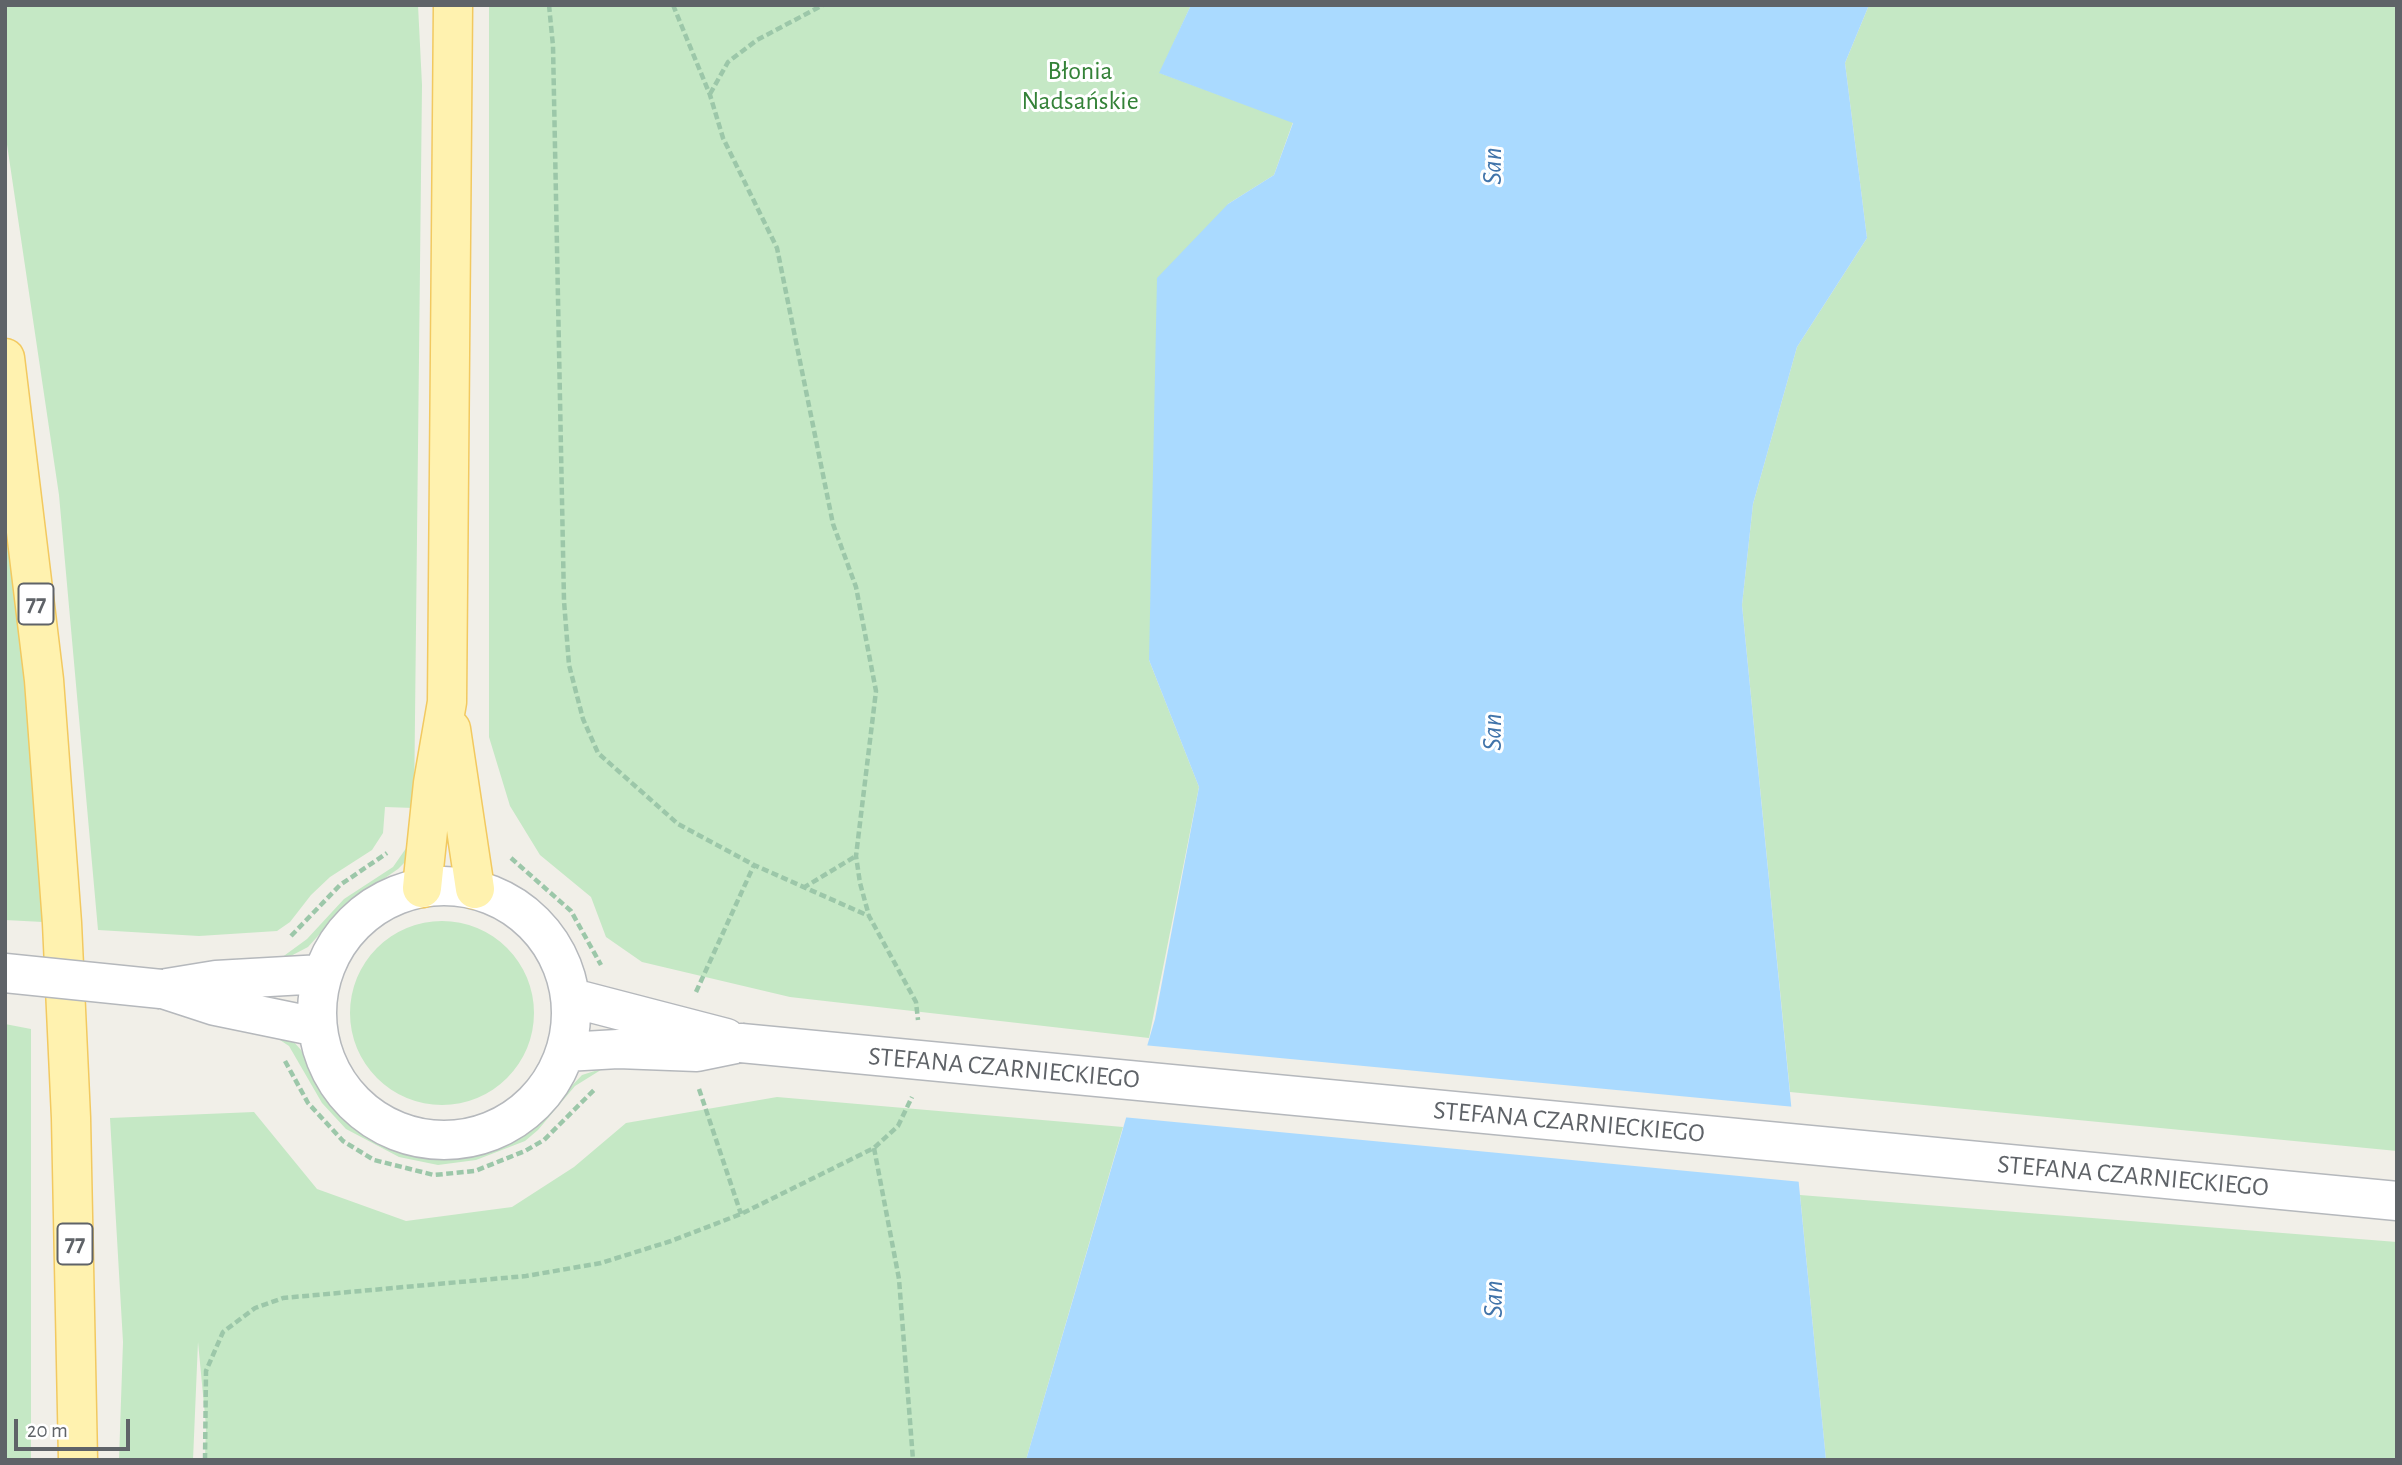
<!DOCTYPE html>
<meta charset="utf-8">
<style>
body{margin:0}
#map{position:relative;width:2402px;height:1465px;overflow:hidden;background:#f1efe8;font-family:"Alegreya Sans",sans-serif}
canvas{display:block}
.frame{position:absolute;inset:0;border:7px solid #5f6368;pointer-events:none}
.scale{position:absolute;left:14px;top:1419px;width:116px;height:32px;box-sizing:border-box;border:4px solid #5f6368;border-top:0;padding-left:9px;font-size:21px;line-height:24px;white-space:nowrap;color:#5f6368;-webkit-text-stroke:5px #fff;paint-order:stroke}
</style>
<div id="map">
<canvas width="2402" height="1465"></canvas>
<div class="frame"></div>
<div class="scale">20 m</div>
</div>
<script>
const context = document.querySelector('canvas').getContext('2d');
context.lineJoin = 'round';
function fill(path, color) { context.fillStyle = color; context.fill(path, 'evenodd'); }
const shape = rows => new Path2D(rows.map(r => 'M' + r).join(''));
function trace(path, color, width, dash) { context.strokeStyle = color; context.lineWidth = width; context.lineCap = dash ? 'butt' : 'round'; context.setLineDash(dash || []); context.stroke(path); }
function label(font, color, halo, rows, align = 'center') {
  context.font = font + ' "Alegreya Sans",sans-serif'; context.lineWidth = 6; context.setLineDash([]); context.textBaseline = 'middle'; context.strokeStyle = halo; context.fillStyle = color; for (const [text, x, y, turn = 0] of rows) {
    context.save(); context.translate(x, y); context.rotate((+turn || 0) * Math.PI / 180); context.textAlign = isNaN(turn) ? turn : align; if (halo) context.strokeText(text, 0, 0); context.fillText(text, 0, 0); context.restore();
  }
}
const green = shape([
 [5,5,418,5,422,85,414,808,385,807,383,833,372,850,330,877,311,895,290,922,277,931,199,936,98,930,59,495,5,131],
 [489,5,1191,5,1160,73,1293,122,1274,175,1228,204,1149,660,1199,787,1149,1038,790,997,642,962,606,937,591,897,540,855,510,806,489,737],
 [1869,5,2397,5,2397,1151,1790,1092,1742,605,1753,504,1797,347,1867,238,1845,63],
 [5,481,62,923,5,920],
 [409,844,407,860,398,869,346,905,308,947,285,959,281,958,307,939,344,899,393,867],
 '350 1013a92 92 0 1 1 184 0a92 92 0 1 1-184 0Z',
 [5,1024,31,1029,31,1460,5,1460],
 [274,1036,293,1041,301,1050,322,1089,351,1123,382,1144,422,1157,477,1155,510,1142,544,1115,582,1075,604,1068,575,1086,538,1130,525,1141,476,1160,438,1165,399,1157,346,1129,322,1103,289,1046],
 [777,1097,1123,1127,1026,1460,205,1460,206,1426,198,1342,193,1460,119,1460,123,1342,110,1118,254,1112,317,1189,406,1221,512,1207,574,1167,626,1123],
 [1800,1195,2397,1242,2397,1460,1826,1460]
]);
const water = shape([
 [1191,5,1869,5,1845,63,1867,238,1797,347,1753,504,1742,605,1826,1460,1026,1460,1155,1019,1199,787,1149,660,1157,278,1228,204,1274,175,1293,123,1159,73]
]);
const pier = shape([
 [1143,1045,1795,1107,1802,1182,1122,1117]
]);
const path = shape([
 [549,5,553,46,564,601,569,665,583,719,598,753,678,824,754,865,869,916],
 [673,5,710,95,723,138,777,248,833,524,856,587,876,691,856,856,860,883,869,916,916,1002,918,1020],
 [710,94,728,62,757,40,823,5],
 [511,858,571,911,601,965],
 [803,888,856,856],
 [291,936,340,885,387,853],
 [696,992,754,865],
 [285,1061,308,1103,343,1141,374,1160,434,1175,475,1171,525,1151,544,1140,594,1090],
 [699,1089,741,1214],
 [874,1148,899,1279,913,1460],
 [205,1460,206,1371,223,1332,255,1308,283,1298,526,1276,601,1263,671,1241,741,1214,874,1148,898,1126,912,1097]
]);
const minor = shape([
 '317 1013a127 127 0 1 1 254 0a127 127 0 1 1-254 0Z',
 [161,989,216,980,322,974],
 [166,990,215,1006,317,1027],
 [572,998,726,1038],
 [566,1052,618,1049,697,1052,741,1043]
]);
const major = shape([
 [5,358,44,680,62,923,71,1118,78,1460],
 [451,729,475,889],
 [422,888,433,783,447,702,453,5]
]);
const minorBridge = shape([
 [5,973,161,989],
 [741,1043,2397,1201]
]);
const shields = [
 [36,604,35],
 [75,1244,35]
];
const shieldNames = [
 ["77",36,604],
 ["77",75,1244]
];
const parkNames = [
 ["Błonia",1080,71],
 ["Nadsańskie",1080,101]
];
const streetNames = [
 ["STEFANA CZARNIECKIEGO",1004,1068,5],
 ["STEFANA CZARNIECKIEGO",1569,1122,5],
 ["STEFANA CZARNIECKIEGO",2133,1176,5]
];
const waterNames = [
 ["San",1493,166,-90],
 ["San",1493,732,-90],
 ["San",1494,1299,-90]
];
fill(green, '#c5e8c5');
fill(water, '#aadaff');
fill(pier, '#f1efe8');
trace(minor, '#b5b8bc', 41);
trace(major, '#f2c960', 41);
trace(path, '#9cc7a9', 4.5, [7, 3.5]);
trace(minor, '#fff', 38);
trace(major, '#fff2af', 38);
trace(minorBridge, '#b5b8bc', 41, []);
trace(minorBridge, '#fff', 38);
for (const [x, y, w] of shields) { const box = new Path2D(); box.roundRect(x - w / 2, y - 20.5, w, 41, 5); context.fillStyle = '#fff'; context.fill(box); trace(box, '#5f6368', 2); }
label('bold 24px', '#5f6368', null, shieldNames);
label('26px', '#348238', '#fff', parkNames);
label('26px', '#5f6368', '#fff', streetNames);
label('italic 28px', '#4174aa', '#fff', waterNames);
</script>
